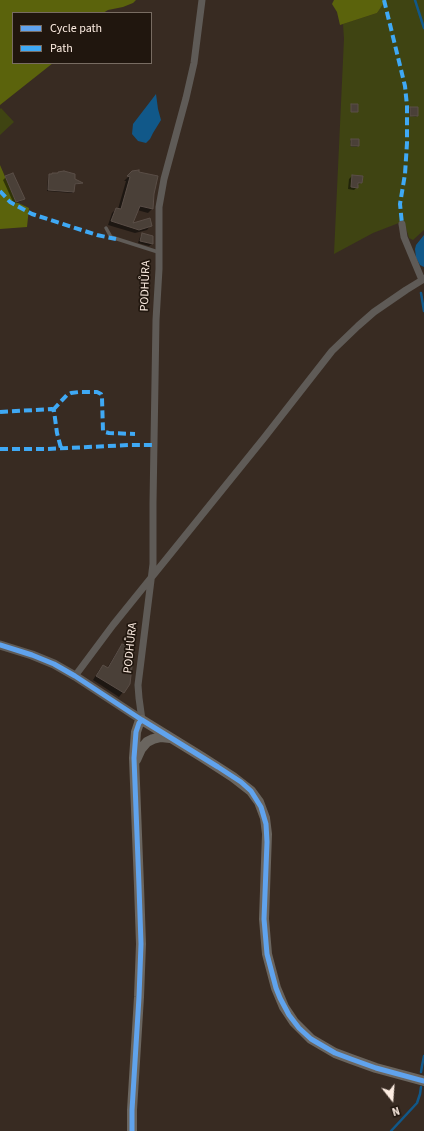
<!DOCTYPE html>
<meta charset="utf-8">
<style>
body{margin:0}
#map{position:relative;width:424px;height:1131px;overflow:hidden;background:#382b22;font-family:"Source Sans 3",sans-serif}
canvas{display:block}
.legend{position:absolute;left:12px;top:12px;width:140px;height:52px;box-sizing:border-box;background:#20160e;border:1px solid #786c62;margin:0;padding:5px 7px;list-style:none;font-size:12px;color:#fcece1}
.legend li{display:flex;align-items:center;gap:8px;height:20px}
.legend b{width:20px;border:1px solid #786c62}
.north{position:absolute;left:372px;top:1079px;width:40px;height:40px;-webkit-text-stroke:3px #20160e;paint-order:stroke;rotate:163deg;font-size:11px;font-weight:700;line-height:16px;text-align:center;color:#fcece1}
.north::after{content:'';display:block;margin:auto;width:14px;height:18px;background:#fcece1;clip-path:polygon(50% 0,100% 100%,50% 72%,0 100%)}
</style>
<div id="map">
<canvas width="424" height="1131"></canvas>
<ul class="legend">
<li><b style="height:5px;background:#60a3ed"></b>Cycle path</li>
<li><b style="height:5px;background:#3fa9f5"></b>Path</li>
</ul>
<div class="north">N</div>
</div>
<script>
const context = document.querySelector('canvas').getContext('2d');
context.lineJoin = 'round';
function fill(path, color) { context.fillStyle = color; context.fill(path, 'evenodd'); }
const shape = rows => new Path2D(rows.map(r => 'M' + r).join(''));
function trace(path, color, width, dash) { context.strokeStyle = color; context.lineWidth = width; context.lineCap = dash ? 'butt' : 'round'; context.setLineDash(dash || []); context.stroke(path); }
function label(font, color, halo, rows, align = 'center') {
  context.font = font + ' "Source Sans 3",sans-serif'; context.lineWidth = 3.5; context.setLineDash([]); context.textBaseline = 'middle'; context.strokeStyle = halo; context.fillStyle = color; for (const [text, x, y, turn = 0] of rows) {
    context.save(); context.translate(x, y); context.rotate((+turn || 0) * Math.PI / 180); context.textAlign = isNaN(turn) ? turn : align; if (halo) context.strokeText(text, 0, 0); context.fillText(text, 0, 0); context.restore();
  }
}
const green = shape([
 [386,0,424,0,424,230,413,240,409,238,404,221,373,233,334,254,344,39,343,24,377,13],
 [1,108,14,122,0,135,0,109]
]);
const forest = shape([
 [0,0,136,0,133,3,123,7,108,10,103,13,13,13,13,63,53,63,0,105],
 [334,0,386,0,377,13,340,25,337,12,332,4],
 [0,165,16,202,29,208,27,227,0,229]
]);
const water = shape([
 [156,94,158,109,161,120,153,133,150,139,146,143,138,141,132,134,133,124],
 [424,235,424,267,420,265,416,258,415,249,416,245]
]);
const shadow = shape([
 [410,108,417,116,416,117,409,116,409,109],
 [351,140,358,146,357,147,351,147,350,141],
 [133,172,153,194,152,209,148,213,137,210,132,225,151,225,147,230,135,233,108,225,112,213,116,209,118,209,126,181,124,181],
 [49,175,82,183,74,185,73,192,72,193,47,191,48,177],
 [352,176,361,183,358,185,357,185,357,187,354,190,348,189,349,179],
 [6,177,23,198,21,201,14,204,3,180],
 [143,234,152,237,152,244,149,246,138,243,140,237],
 [122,645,123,692,119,697,93,680,99,670,103,666,107,668,118,650]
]);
const stream = shape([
 [415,0,424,28],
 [421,293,424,311],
 [421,1072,422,1066,424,1056],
 [391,1131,417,1103,420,1094,421,1087]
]);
const building = shape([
 [351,104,358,104,358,112,351,112,351,104],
 [410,107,418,107,418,116,410,116,410,107],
 [351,139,359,139,359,146,351,146,351,139],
 [139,170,139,172,158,176,154,194,153,209,140,206,133,223,150,218,152,226,139,230,111,221,116,208,121,209,130,177,127,176,132,171,139,170],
 [64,171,75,174,75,179,83,183,75,184,74,192,48,190,49,174,52,174,52,173,58,173,58,172,64,171],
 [13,173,25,199,16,202,5,176,13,173],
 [352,175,363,176,362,183,358,183,358,188,351,187,352,175],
 [142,233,153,236,153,244,140,241,142,233],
 [122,644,134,649,130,684,124,693,96,676,103,665,108,668,122,644]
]);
const service = shape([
 [106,228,111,237,158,252]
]);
const minor = shape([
 [402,224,404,237,422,280],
 [75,676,113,625,264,438,332,351,358,326,374,312,406,290,424,279],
 [142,720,139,698,138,685,153,564,153,503,156,320,159,269,159,207,164,179,186,98,194,63,202,0]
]);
const tertiary = shape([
 [0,645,32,655,54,664,75,676,142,720]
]);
const secondary = shape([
 [136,760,141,749,147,742,153,739,161,737,170,738],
 [132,1131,132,1110,139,997,141,944,139,886,134,758,136,732,139,723,142,720,202,757,233,777,251,791,259,802,265,818,267,834,264,919,267,954,276,988,284,1007,294,1022,311,1039,335,1053,351,1059,376,1068,424,1081]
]);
const quiet = shape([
 [384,0,405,86,407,106,407,143,405,174,400,204,402,224],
 [0,191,10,202,32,214,97,235,116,239],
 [53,410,67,395,71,393,79,392,97,392,101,394,102,398,103,431,105,432,109,433,135,434],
 [0,412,52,409,54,411,57,433,61,448],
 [0,449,47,449,130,445,154,445]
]);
const cycleway = shape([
 [0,645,32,655,54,664,75,676,142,720,218,767,241,782,251,791,261,807,266,824,267,842,264,919,267,954,276,988,280,998,289,1015,299,1028,311,1039,335,1053,351,1059,376,1068,424,1081],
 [132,1131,132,1110,139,997,141,944,139,886,134,758,136,732,139,723,142,720]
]);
const streetNames = [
 ["PODHŮRA",146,286,-88],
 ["PODHŮRA",131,648,-84]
];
fill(green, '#3f4412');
fill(forest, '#5b630c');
fill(water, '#115889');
fill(shadow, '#0007');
trace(stream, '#115889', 2.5);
fill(building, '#4a4038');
trace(building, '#5a4e47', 1);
trace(service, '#5f5b57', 3.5);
trace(minor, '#5f5b57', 7);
trace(tertiary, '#5f5b57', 9);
trace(secondary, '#6a655f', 10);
trace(quiet, '#3fa9f5', 4, [8, 4]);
trace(cycleway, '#60a3ed', 5);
label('12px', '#fcece1', '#20160e', streetNames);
</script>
